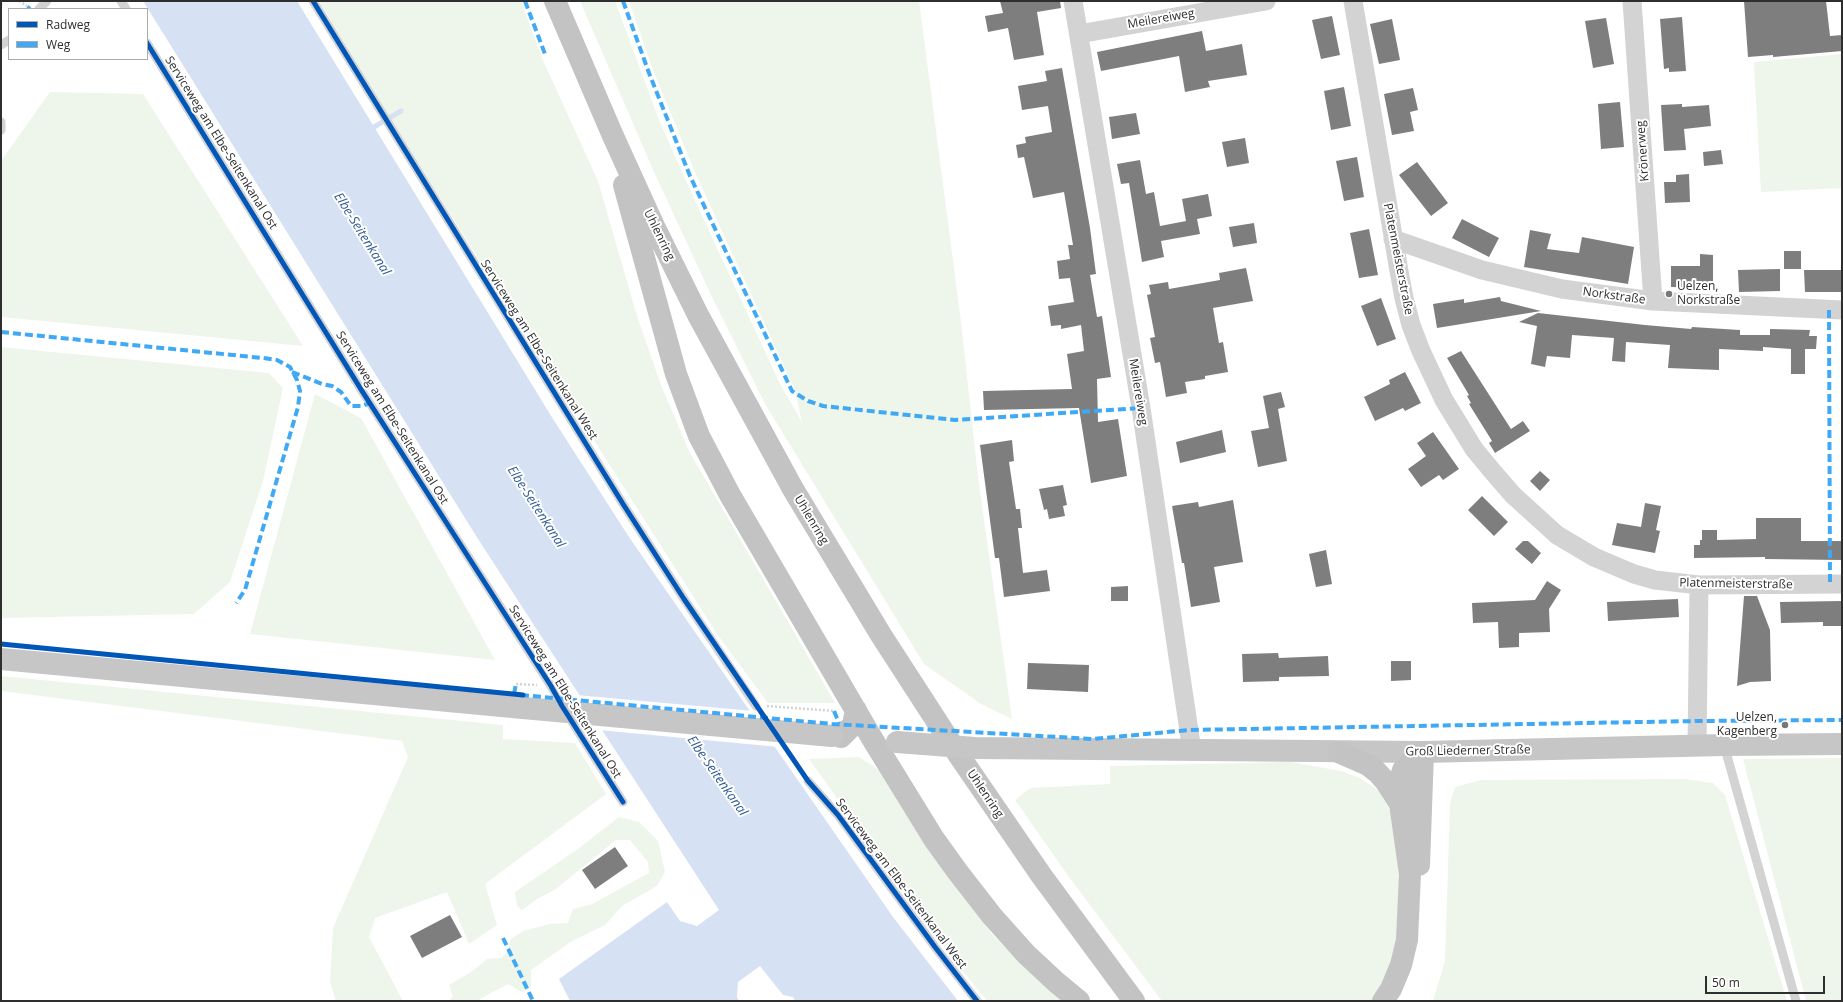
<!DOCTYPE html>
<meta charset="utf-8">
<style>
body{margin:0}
#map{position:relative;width:1843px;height:1002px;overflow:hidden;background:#fff;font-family:"Open Sans",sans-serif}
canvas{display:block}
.frame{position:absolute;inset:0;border:2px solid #2e2e2e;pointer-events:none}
.legend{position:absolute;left:8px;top:8px;width:140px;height:52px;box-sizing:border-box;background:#fff;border:1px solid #ababab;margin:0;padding:5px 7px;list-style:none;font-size:12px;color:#2e2e2e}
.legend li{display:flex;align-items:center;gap:8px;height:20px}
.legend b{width:20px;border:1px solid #ababab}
.scale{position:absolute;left:1705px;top:976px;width:120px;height:18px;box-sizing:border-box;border:2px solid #2e2e2e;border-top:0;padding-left:5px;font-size:12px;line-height:14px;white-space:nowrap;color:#2e2e2e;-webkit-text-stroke:3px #fff;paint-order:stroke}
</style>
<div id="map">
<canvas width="1843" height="1002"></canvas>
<div class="frame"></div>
<ul class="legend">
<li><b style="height:5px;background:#0057b8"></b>Radweg</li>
<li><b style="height:5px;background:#3fa9f5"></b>Weg</li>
</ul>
<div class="scale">50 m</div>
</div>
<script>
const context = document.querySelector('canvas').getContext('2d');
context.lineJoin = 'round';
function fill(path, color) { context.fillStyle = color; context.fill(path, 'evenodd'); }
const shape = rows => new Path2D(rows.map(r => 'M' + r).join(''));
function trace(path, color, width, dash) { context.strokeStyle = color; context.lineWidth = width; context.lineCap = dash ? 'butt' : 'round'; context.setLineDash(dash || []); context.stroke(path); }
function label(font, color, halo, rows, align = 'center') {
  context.font = font + ' "Open Sans",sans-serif'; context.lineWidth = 4; context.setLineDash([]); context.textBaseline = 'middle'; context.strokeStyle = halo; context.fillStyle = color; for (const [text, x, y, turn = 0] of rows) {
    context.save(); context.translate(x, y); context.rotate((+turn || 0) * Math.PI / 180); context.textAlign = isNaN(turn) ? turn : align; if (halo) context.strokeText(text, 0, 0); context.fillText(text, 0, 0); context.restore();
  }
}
const green = shape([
 [319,1,521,1,542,58,598,181,636,313,661,385,689,451,835,703,768,703,717,634,397,130],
 [580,1,615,1,659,120,685,179,780,384,802,422,794,388,694,170,653,70,629,1,919,1,961,322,978,477,1012,719,981,704,924,664,765,404,712,297,654,172],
 [1842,54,1842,188,1761,192,1754,62],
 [50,92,143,94,303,346,1,317,1,161],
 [1,347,269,373,283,388,263,481,230,582,194,614,1,618],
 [315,394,361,418,495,660,250,634],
 [1,676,503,725,503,739,575,743,606,794,485,884,497,925,469,944,447,892,375,918,369,937,403,1001,336,1001,330,982,333,928,408,757,402,741,1,691],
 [859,757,875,767,890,783,928,847,991,933,1036,978,1064,1001,987,1001,942,945,809,759],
 [1842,758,1842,1001,1806,1001,1743,759],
 [1291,762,1341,771,1360,778,1379,791,1389,809,1397,830,1399,856,1400,944,1375,1001,1162,1001,1069,877,1015,800,1030,788,1110,784,1110,766],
 [1685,779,1713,783,1725,795,1787,1001,1433,1001,1445,961,1450,804,1455,787,1482,780],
 [619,817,639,822,658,841,665,872,657,886,622,906,605,925,572,941,531,970,531,987,522,992,508,984,480,999,480,1001,449,1001,453,996,449,985,471,972,487,959,501,958,506,953,511,939,523,931,550,924,568,923,573,909,592,904,649,873,648,862,630,840,616,840,556,889,537,899,522,910,517,906,515,892,578,849]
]);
const water = shape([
 [143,1,297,1,553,419,631,540,893,917,958,1001,795,1001,793,997,783,995,760,966,738,982,737,997,739,1001,570,1001,559,979,667,902,680,921,697,926,719,910,478,539]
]);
const pier = shape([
 [576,695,753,711,779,747,599,730]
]);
const stream = shape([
 [374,127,401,111]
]);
const building = shape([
 [1000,1,1060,1,1061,8,1037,12,1044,55,1014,60,1008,28,988,32,985,16,1003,13],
 [1744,1,1826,1,1830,36,1842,35,1842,51,1773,57,1773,55,1748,57],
 [1332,16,1340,55,1321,59,1312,20],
 [1682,17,1686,71,1669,72,1669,68,1664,69,1660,19],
 [1606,18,1614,64,1593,68,1585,21],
 [1392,19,1400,60,1379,64,1370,24],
 [1202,31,1206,51,1242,44,1247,75,1208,81,1210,87,1185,92,1179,56,1101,71,1097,52],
 [1062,68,1090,228,1096,274,1090,275,1097,317,1102,316,1111,377,1097,379,1098,422,1118,419,1127,476,1091,483,1079,408,984,410,983,391,1072,389,1067,354,1084,351,1081,325,1061,329,1061,325,1051,326,1048,306,1074,302,1070,278,1059,279,1057,261,1070,259,1068,245,1073,245,1064,192,1033,198,1024,157,1018,158,1016,145,1026,143,1025,137,1052,132,1048,106,1022,110,1018,86,1047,81,1045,71],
 [1344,87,1351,126,1331,130,1324,91],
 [1413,88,1418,110,1410,112,1414,131,1392,135,1384,94],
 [1620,102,1624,147,1601,149,1598,104],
 [1682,104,1682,107,1709,105,1711,126,1684,129,1686,150,1664,151,1661,105],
 [1136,113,1140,134,1112,139,1109,117],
 [1245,138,1249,163,1227,167,1222,142],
 [1721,150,1723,164,1704,166,1703,152],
 [1357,157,1364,197,1344,201,1336,161],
 [1140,160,1146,194,1154,192,1160,226,1186,221,1182,199,1208,194,1212,216,1197,219,1200,234,1161,241,1164,257,1142,262,1129,183,1121,184,1117,164],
 [1417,162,1448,203,1431,216,1399,175],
 [1689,174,1690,202,1665,203,1664,182,1676,182,1676,175],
 [1462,219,1499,238,1489,257,1452,238],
 [1254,223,1257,243,1233,247,1229,227],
 [1369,229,1378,275,1359,278,1350,233],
 [1530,230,1551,234,1547,249,1579,253,1582,237,1634,247,1628,284,1524,267],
 [1784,251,1801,251,1801,269,1784,269],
 [1700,254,1713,255,1713,288,1671,287,1671,266,1700,266],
 [1246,268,1253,301,1213,308,1219,343,1223,342,1228,372,1205,376,1205,379,1185,382,1187,393,1166,397,1160,362,1155,363,1150,338,1155,337,1147,295,1151,294,1149,285,1168,282,1169,289,1220,280,1219,273],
 [1780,269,1780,291,1739,292,1738,270],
 [1804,270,1842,270,1842,292,1805,292],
 [1500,297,1501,301,1541,311,1437,328,1433,304,1464,299,1464,303],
 [1381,298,1396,339,1377,346,1361,306],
 [1538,313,1645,325,1691,329,1692,327,1740,330,1740,335,1770,335,1770,329,1810,330,1809,336,1817,336,1816,349,1805,349,1805,374,1791,374,1791,349,1776,348,1763,347,1763,351,1719,349,1719,370,1668,368,1670,345,1626,342,1625,362,1612,361,1614,338,1572,335,1570,358,1547,356,1545,367,1531,364,1537,326,1519,322],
 [1461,351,1511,429,1523,421,1530,431,1495,453,1489,443,1492,441,1469,404,1471,403,1467,396,1469,395,1447,358],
 [1405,372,1421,403,1405,411,1403,408,1375,421,1364,397,1390,384,1389,380],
 [1281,392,1285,407,1278,409,1287,461,1258,467,1251,431,1269,428,1263,396],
 [1222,430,1226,452,1180,463,1176,442],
 [1433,432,1459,469,1443,480,1439,475,1421,487,1408,469,1426,456,1417,443],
 [1012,440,1014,461,1009,462,1016,509,1020,509,1022,528,1018,528,1023,573,1047,570,1050,591,1004,597,999,558,995,558,980,445],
 [1540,471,1550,480,1540,491,1530,481],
 [1063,485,1067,505,1063,506,1065,516,1049,519,1047,509,1044,510,1039,489],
 [1482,496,1508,522,1494,536,1468,510],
 [1233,500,1243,562,1214,567,1220,602,1191,607,1184,563,1182,563,1172,506,1198,502,1199,507],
 [1645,503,1661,506,1656,530,1660,531,1655,553,1612,545,1617,523,1641,527],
 [1756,518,1801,518,1801,541,1842,541,1842,560,1765,559,1765,557,1694,558,1694,545,1700,545,1700,540,1702,540,1702,530,1717,530,1717,540,1756,539],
 [1523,541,1528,541,1541,553,1532,564,1515,549],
 [1326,550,1332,584,1316,587,1309,554],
 [1547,581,1561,590,1549,609,1550,632,1519,633,1519,647,1499,648,1498,622,1473,623,1472,603,1535,600],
 [1128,586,1128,601,1111,601,1111,587],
 [1744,596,1757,596,1770,630,1771,681,1750,682,1737,686],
 [1678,599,1679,617,1608,621,1607,602],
 [1842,601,1842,626,1823,626,1823,622,1781,623,1780,602],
 [1278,653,1279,658,1328,656,1329,676,1279,677,1279,681,1243,682,1242,654],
 [1391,661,1411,661,1411,680,1391,681],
 [1028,663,1089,665,1088,692,1027,689],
 [615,847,628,866,595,889,582,870],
 [450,915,462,937,422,958,410,936]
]);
const path = shape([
 [19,1,27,6],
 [1,5,4,1],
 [516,684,537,685],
 [767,706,834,711]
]);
const service = shape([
 [121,1,126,9],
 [313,1,623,504,684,599,756,706],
 [39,9,47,1],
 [147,43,362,391,551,686,562,706,623,802],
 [1,45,9,40],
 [1,122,1,130],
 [1724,745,1796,1001],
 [808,781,838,815,935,947,977,1001]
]);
const minor = shape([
 [1073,1,1141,408,1192,751],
 [1353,1,1399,271,1404,298,1411,325,1421,351,1444,400,1474,449,1493,472,1513,495,1557,535,1594,557,1634,574,1655,580,1699,585,1842,584],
 [1632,1,1653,301],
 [1079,34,1266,1],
 [1393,239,1482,270,1562,289,1653,301,1842,310],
 [1697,746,1699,585]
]);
const primary = shape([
 [1,659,523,708],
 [1093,749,1423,752,1724,745,1842,744]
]);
const trunk = shape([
 [555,1,613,136,654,226,698,315,793,489,881,635,958,754,1041,875,1134,1001],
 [624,185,676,374,699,436,730,495,873,740,934,839,957,871,992,916,1026,954,1056,982,1079,1001],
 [841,737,853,725,856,710],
 [1338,752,1368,765,1377,772,1386,782,1400,804],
 [1419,865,1423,752],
 [1383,1001,1391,989,1401,965,1407,940,1410,874,1400,804,1400,780,1403,770,1423,752]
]);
const primaryBridge = shape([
 [523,708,832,736],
 [897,742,975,748,1093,749]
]);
const quiet = shape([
 [525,1,545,54],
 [623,1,649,73,690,176,792,391,808,401,823,406,955,420,1141,408],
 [27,7,30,9],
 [1829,310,1830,584],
 [1,332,263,358,277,360,290,367,297,380,300,391,298,407,245,590,236,603],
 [292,372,322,384,332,386,341,392,351,406,362,406,370,403],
 [514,694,516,684],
 [521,695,832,724,1093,739,1189,730,1698,721,1842,720],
 [834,711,839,723],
 [503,938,533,1001]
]);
const cycleway = shape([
 [313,1,623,504,684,599,808,781,838,815,935,947,977,1001],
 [147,43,362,391,551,686,562,706,623,802],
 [1,644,523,695]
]);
const markers = [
 [1669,294,4,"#777"],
 [1785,725,4,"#777"]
];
const streetNames = [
 ["Meilereiweg",1161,19,-10],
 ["Serviceweg am Elbe-Seitenkanal Ost",221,143,58],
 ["Krönerweg",1643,151,-94],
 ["Uhlenring",659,235,64],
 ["Platenmeisterstraße",1398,259,79],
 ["Norkstraße",1614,296,8],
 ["Serviceweg am Elbe-Seitenkanal West",539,350,58],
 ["Meilereiweg",1138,392,81],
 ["Serviceweg am Elbe-Seitenkanal Ost",392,418,58],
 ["Uhlenring",811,520,59],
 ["Platenmeisterstraße",1736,584,1],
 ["Serviceweg am Elbe-Seitenkanal Ost",565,692,58],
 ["Groß Liederner Straße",1468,751,-1],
 ["Uhlenring",985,794,56],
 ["Serviceweg am Elbe-Seitenkanal West",901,884,53]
];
const poiNames = [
 ["Uelzen,",1677,287],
 ["Norkstraße",1677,301],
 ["Uelzen,",1777,718,"right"],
 ["Kagenberg",1777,732,"right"]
];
const waterNames = [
 ["Elbe-Seitenkanal",362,234,58],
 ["Elbe-Seitenkanal",536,507,57],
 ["Elbe-Seitenkanal",717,776,55]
];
fill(green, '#eef5ea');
fill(water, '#d6e2f4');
fill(pier, '#fff');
trace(stream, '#d6e2f4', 5);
fill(building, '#7e7e7e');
trace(path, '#d3d3d3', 2.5, [2, 2]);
trace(service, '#d3d3d3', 9);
trace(minor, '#d3d3d3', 19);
trace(primary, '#c6c6c6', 22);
trace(trunk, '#c3c3c3', 22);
trace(primaryBridge, '#c6c6c6', 22);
trace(quiet, '#3fa9f5', 4, [8, 4]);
trace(cycleway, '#0057b8', 5);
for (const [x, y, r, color] of markers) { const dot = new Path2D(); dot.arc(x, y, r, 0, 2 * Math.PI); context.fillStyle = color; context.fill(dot); trace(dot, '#fff', 1.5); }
label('12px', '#2e2e2e', '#fff', streetNames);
label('12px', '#2e2e2e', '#fff', poiNames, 'left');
label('italic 13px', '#345d97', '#fff', waterNames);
</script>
